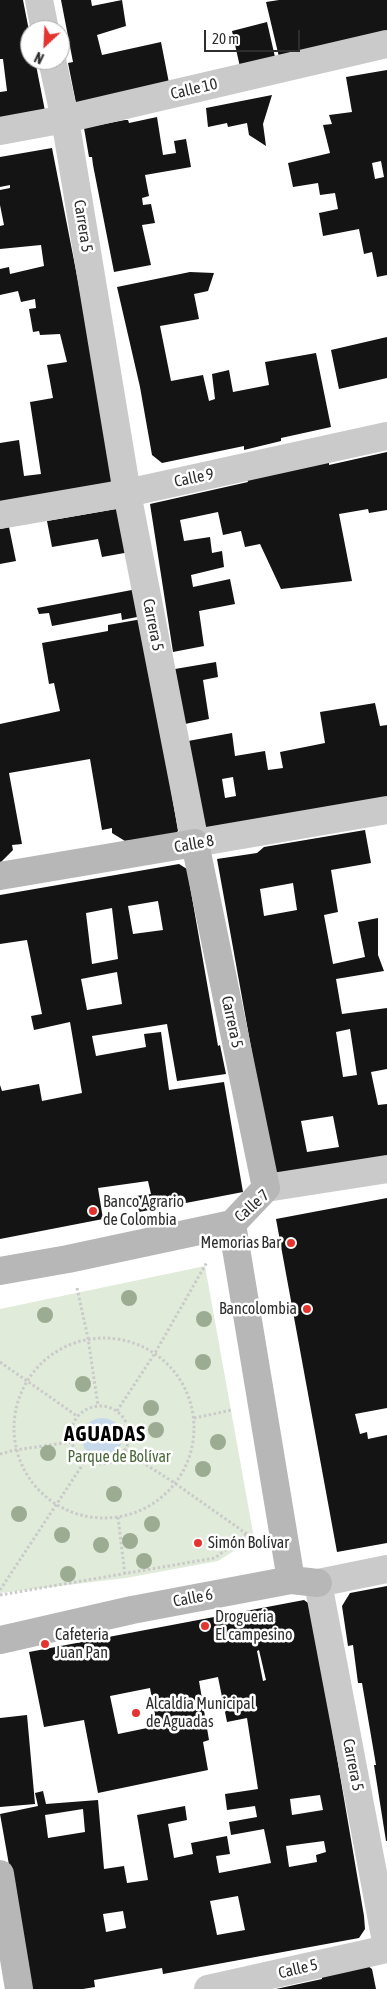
<!DOCTYPE html>
<meta charset="utf-8">
<style>
body{margin:0}
#map{position:relative;width:387px;height:1989px;overflow:hidden;background:#fff;font-family:"Asap Condensed",sans-serif}
canvas{display:block}
.north{position:absolute;left:20px;top:20px;width:50px;height:50px;box-sizing:border-box;background:#fff;border:1px solid #ababab;border-radius:50%;rotate:205deg;font-size:14px;font-weight:700;line-height:20px;text-align:center;color:#2d2d2d}
.north::after{content:'';display:block;margin:auto;width:18px;height:22px;background:#e4342f;clip-path:polygon(50% 0,100% 100%,50% 72%,0 100%)}
.scale{position:absolute;left:204px;top:30px;width:96px;height:22px;box-sizing:border-box;border:2px solid #2d2d2d;border-top:0;padding-left:6px;font-size:15px;line-height:18px;white-space:nowrap;color:#2d2d2d;-webkit-text-stroke:4px #fff;paint-order:stroke}
</style>
<div id="map">
<canvas width="387" height="1989"></canvas>
<div class="north">N</div>
<div class="scale">20 m</div>
</div>
<script>
const context = document.querySelector('canvas').getContext('2d');
context.lineJoin = 'round';
function fill(path, color) { context.fillStyle = color; context.fill(path, 'evenodd'); }
const shape = rows => new Path2D(rows.map(r => 'M' + r).join(''));
function trace(path, color, width, dash) { context.strokeStyle = color; context.lineWidth = width; context.lineCap = dash ? 'butt' : 'round'; context.setLineDash(dash || []); context.stroke(path); }
function label(font, color, halo, rows, align = 'center') {
  context.font = font + ' "Asap Condensed",sans-serif'; context.lineWidth = 5; context.setLineDash([]); context.textBaseline = 'middle'; context.strokeStyle = halo; context.fillStyle = color; for (const [text, x, y, turn = 0] of rows) {
    context.save(); context.translate(x, y); context.rotate((+turn || 0) * Math.PI / 180); context.textAlign = isNaN(turn) ? turn : align; if (halo) context.strokeText(text, 0, 0); context.fillText(text, 0, 0); context.restore();
  }
}
const green = shape([
 [205,1266,254,1538,218,1561,126,1578,0,1593,0,1309]
]);
const water = shape([
 '82 1438a20 20 0 1 1 40 0a20 20 0 1 1-40 0Z'
]);
const building = shape([
 [0,0,23,0,30,36,30,60,35,60,46,116,0,124,0,92,7,91,3,59,0,59],
 [61,0,91,0,92,6,122,0,126,26,97,35,102,55,161,42,169,83,76,103,68,63,73,62],
 [279,0,387,0,387,41,279,57,266,2],
 [267,22,275,57,240,67,232,31],
 [387,70,387,275,377,277,372,252,364,254,359,229,323,236,319,213,338,209,335,193,320,195,318,183,293,187,288,163,330,153,323,125,332,124,329,115,352,112,346,77],
 [381,161,384,177,375,179,372,163],
 [272,95,263,124,266,146,249,135,247,123,228,127,227,123,208,127,206,108],
 [157,117,163,155,176,153,174,141,186,139,191,167,145,175,149,196,142,198,143,205,151,204,155,223,142,225,151,265,114,272,93,165,92,157,89,157,84,128,125,120,128,120,129,123],
 [52,148,116,475,108,485,0,503,0,443,19,440,24,476,41,474,30,402,53,398,47,365,67,362,60,334,40,335,39,331,33,332,29,309,36,308,35,299,21,302,18,291,0,295,0,269,9,267,10,274,44,266,41,245,0,249,0,226,4,225,0,205,0,190,10,188,10,185,0,187,0,157],
 [190,272,214,273,208,291,194,294,199,319,160,326,171,381,203,375,209,401,215,399,212,374,229,370,233,392,269,385,265,362,316,353,331,427,281,438,281,441,244,450,244,446,162,463,152,455,140,387,117,287],
 [387,337,387,378,339,389,331,350],
 [387,452,387,510,369,513,368,509,339,514,352,581,281,589,260,544,245,547,241,531,223,535,218,512,180,520,184,541,210,537,212,553,222,551,224,567,191,575,193,587,230,579,235,604,199,611,204,646,173,652,150,504,248,482,247,479,329,461,329,465],
 [122,508,130,552,102,557,98,539,52,547,47,521],
 [9,527,16,561,0,564,0,529],
 [137,589,142,616,122,620,121,613,52,626,49,613,39,614,37,608],
 [142,619,178,831,174,835,125,841,112,833,112,828,102,830,90,759,9,773,22,844,12,845,13,850,0,863,0,724,60,711,54,683,49,684,42,643,108,631,108,625],
 [216,662,218,677,203,680,209,719,185,724,175,669],
 [375,703,380,726,387,725,387,800,204,835,188,741,232,733,235,756,265,751,268,770,283,768,280,752,325,743,320,712],
 [233,777,236,796,225,798,222,779],
 [365,830,371,863,331,870,338,912,324,915,333,964,365,957,358,922,378,918,378,955,384,971,336,979,342,1014,387,1008,387,1069,371,1072,378,1105,387,1104,387,1165,276,1186,217,859,257,853,264,847],
 [293,883,297,910,264,916,260,889],
 [350,1029,357,1075,343,1077,336,1032],
 [333,1116,339,1147,307,1152,301,1121],
 [179,864,187,869,218,1046,220,1045,226,1074,177,1081,167,1024,92,1036,96,1056,146,1047,144,1034,161,1032,169,1090,224,1082,243,1192,139,1212,136,1196,151,1194,148,1181,98,1188,103,1219,0,1239,0,1085,2,1091,39,1084,42,1101,82,1093,70,1022,34,1030,31,1016,42,1014,27,940,0,944,0,895],
 [158,901,163,930,133,934,128,906],
 [112,908,118,959,92,964,86,913],
 [117,972,122,1004,87,1010,81,979],
 [387,1198,387,1408,355,1414,360,1434,367,1432,368,1439,387,1435,387,1543,337,1552,276,1219],
 [387,1586,387,1841,386,1841,374,1765,376,1765,362,1683,358,1683,353,1645,348,1646,342,1606,350,1593],
 [304,1600,311,1605,364,1916,365,1929,359,1938,163,1974,162,1968,94,1980,95,1987,83,1989,31,1989,0,1814,38,1806,35,1793,43,1791,46,1804,98,1800,104,1869,124,1866,127,1883,148,1880,137,1815,185,1806,187,1820,168,1824,174,1858,193,1854,191,1843,227,1836,230,1854,216,1856,219,1873,271,1863,264,1829,231,1835,229,1822,257,1817,255,1806,227,1810,225,1794,258,1789,247,1718,227,1722,218,1677,199,1681,209,1740,203,1742,208,1770,98,1793,84,1720,44,1727,29,1652],
 [259,1650,266,1680,263,1681,257,1651],
 [150,1688,157,1726,118,1734,110,1696],
 [320,1795,323,1810,292,1815,290,1799],
 [83,1809,85,1832,48,1838,45,1815],
 [324,1841,326,1852,316,1855,317,1862,289,1867,286,1846],
 [238,1896,245,1930,217,1935,210,1901],
 [123,1911,126,1928,106,1932,103,1914],
 [27,1715,35,1804,0,1807,0,1718],
 [365,1964,372,1969,376,1989,276,1989,322,1979,321,1972]
]);
const path = shape([
 [77,1288,88,1338,98,1406],
 '14 1428a90 90 0 1 1 180 0a90 90 0 1 1-180 0Z',
 [0,1362,77,1416],
 '71 1435a29 29 0 1 1 58 0a29 29 0 1 1-58 0Z',
 [117,1411,155,1353,207,1262],
 [194,1418,232,1410],
 [125,1451,176,1484,254,1539],
 [0,1454,15,1450,71,1442],
 [118,1517,125,1575],
 [0,1590,85,1461],
 [0,1595,215,1558,246,1534]
]);
const minor = shape([
 [39,0,45,30],
 [52,60,65,119,127,493,195,843,387,810],
 [0,131,65,119,387,44],
 [0,515,127,493,387,436],
 [266,1188,387,1169],
 [387,1569,318,1583,387,1947],
 [208,1989,387,1949]
]);
const secondary = shape([
 [0,876,195,843,266,1188,232,1224,68,1259,0,1271],
 [232,1224,291,1580],
 [0,1640,132,1610,291,1580,318,1583],
 [0,1874,19,1989]
]);
const trees = [
 [129,1298],
 [45,1315],
 [204,1319],
 [203,1362],
 [83,1384],
 [151,1408],
 [156,1430],
 [218,1442],
 [48,1453],
 [203,1469],
 [114,1494],
 [19,1514],
 [152,1524],
 [62,1535],
 [130,1541],
 [101,1545],
 [144,1561],
 [68,1574]
];
const markers = [
 [93,1211,5,"#e4342f"],
 [291,1243,5,"#e4342f"],
 [307,1309,5,"#e4342f"],
 [198,1543,5,"#e4342f"],
 [205,1626,5,"#e4342f"],
 [45,1644,5,"#e4342f"],
 [136,1713,5,"#e4342f"]
];
const streetNames = [
 ["Calle 10",194,89,-13],
 ["Carrera 5",83,226,81],
 ["Calle 9",194,478,-12],
 ["Carrera 5",153,625,79],
 ["Calle 8",194,844,-10],
 ["Carrera 5",232,1022,78],
 ["Calle 7",252,1206,-42],
 ["Calle 6",193,1598,-11],
 ["Carrera 5",353,1765,79],
 ["Calle 5",298,1969,-13]
];
const poiNames = [
 ["Banco Agrario",103,1202],
 ["de Colombia",103,1220],
 ["Memorias Bar",281,1243,"right"],
 ["Bancolombia",297,1309,"right"],
 ["Simón Bolívar",208,1543],
 ["Drogueria",215,1617],
 ["El campesino",215,1635],
 ["Cafeteria",55,1635],
 ["Juan Pan",55,1653],
 ["Alcaldía Municipal",146,1704],
 ["de Aguadas",146,1722]
];
const parkNames = [
 ["Parque de Bolívar",119,1457]
];
const districtNames = [
 ["AGUADAS",105,1434]
];
fill(green, '#e1ebda');
fill(water, '#c6d9eb');
fill(building, '#141414');
trace(path, '#cacaca', 3, [2.5, 2.5]);
trace(minor, '#cacaca', 28);
trace(secondary, '#b7b7b7', 28);
context.fillStyle = '#9cac93';
for (const [x, y] of trees) { context.beginPath(); context.arc(x, y, 8, 0, 2 * Math.PI); context.fill(); }
for (const [x, y, r, color] of markers) { const dot = new Path2D(); dot.arc(x, y, r, 0, 2 * Math.PI); context.fillStyle = color; context.fill(dot); trace(dot, '#fff', 2); }
label('16px', '#2d2d2d', '#fff', streetNames);
label('16px', '#2d2d2d', '#fff', poiNames, 'left');
label('16px', '#4b683b', '#fff', parkNames);
context.letterSpacing = '1px';
label('bold 21px', '#000', '#fff', districtNames);
context.letterSpacing = '0px';
</script>
